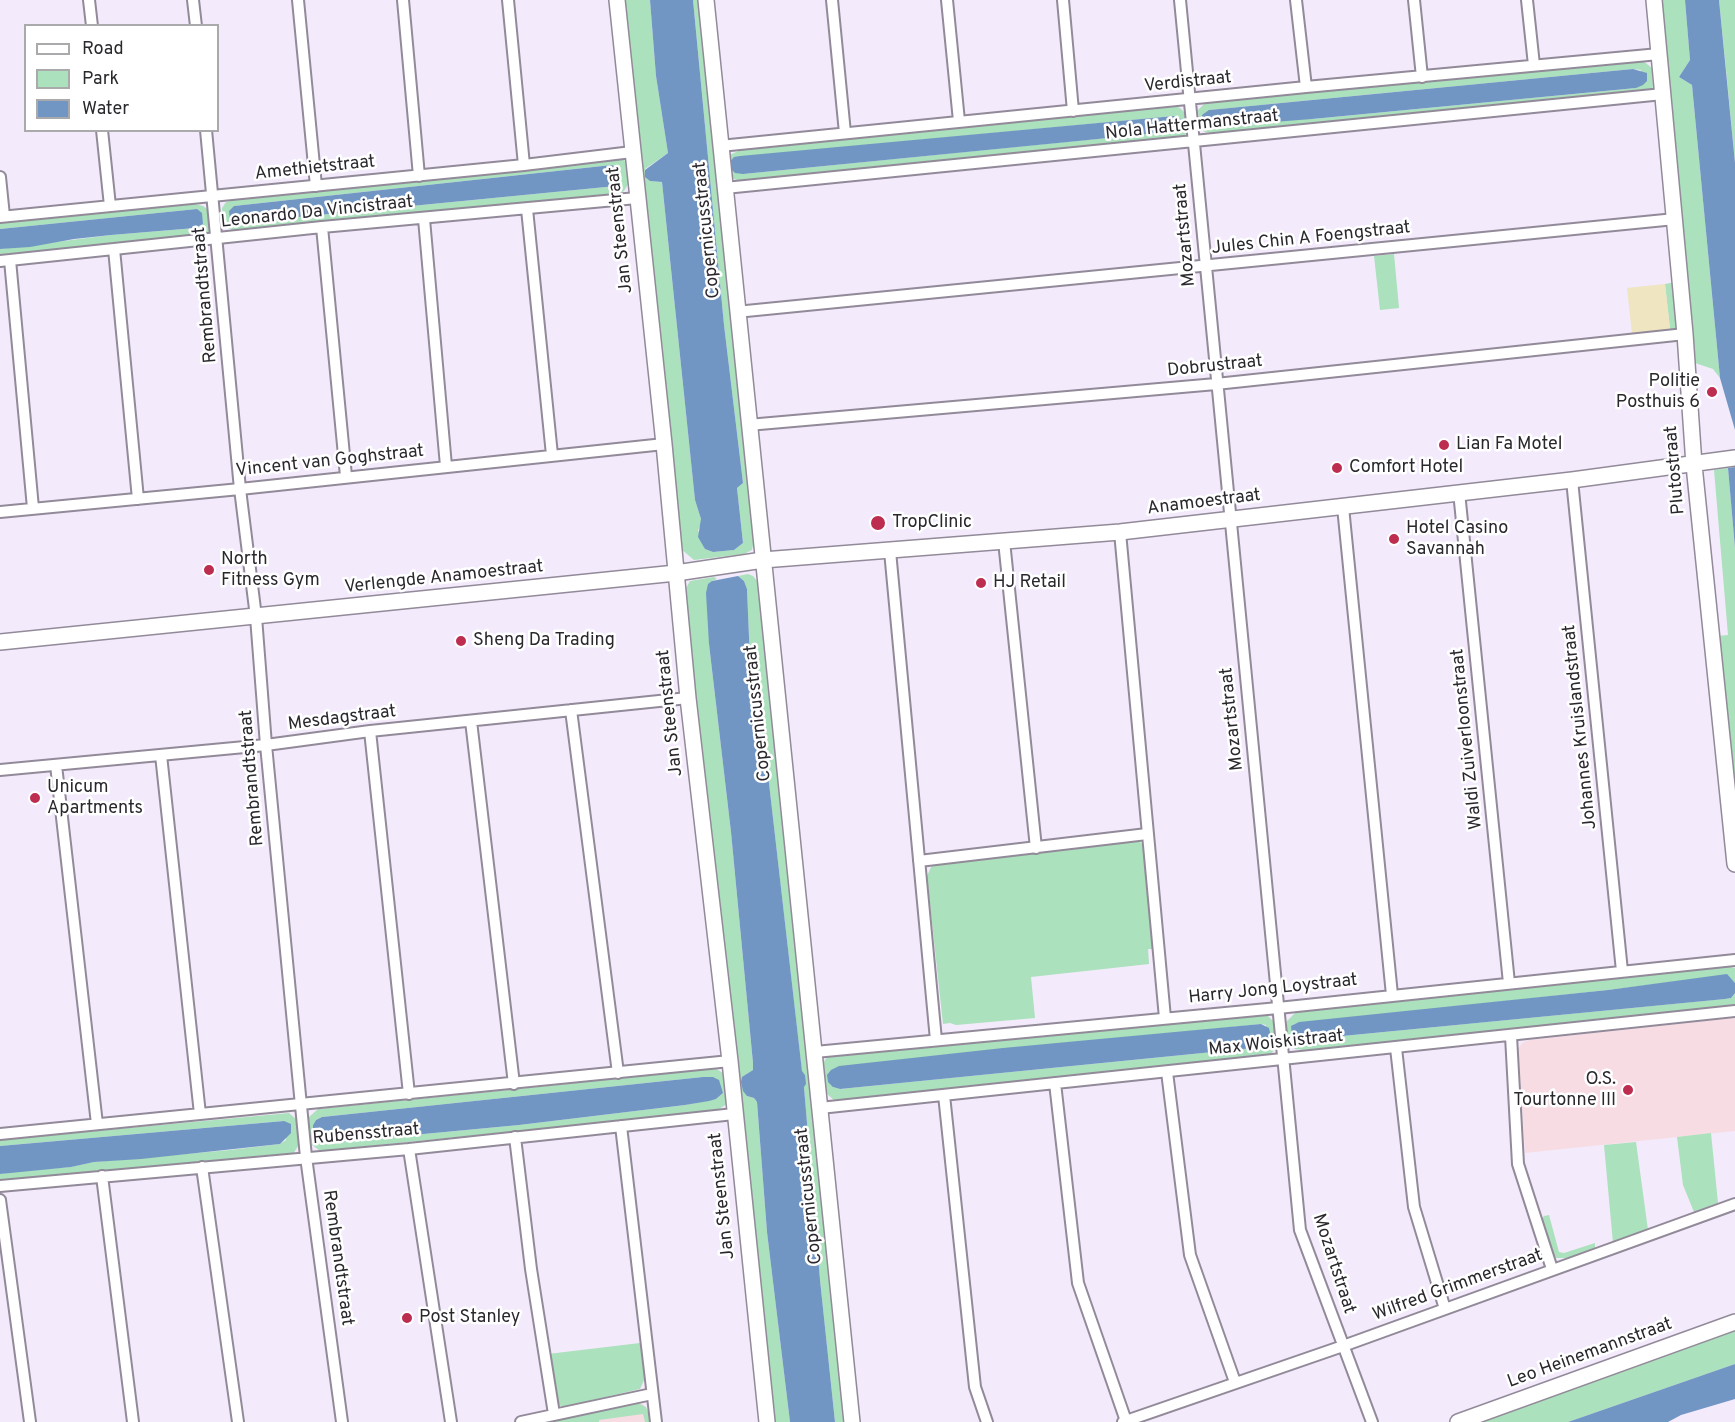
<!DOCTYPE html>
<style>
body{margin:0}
#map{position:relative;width:1735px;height:1422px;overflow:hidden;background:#f3eafb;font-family:Overpass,sans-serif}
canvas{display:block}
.legend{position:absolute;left:24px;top:24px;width:195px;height:108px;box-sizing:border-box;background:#fff;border:2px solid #aaa9ab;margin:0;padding:8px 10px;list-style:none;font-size:18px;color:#2a272d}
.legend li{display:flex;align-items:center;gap:12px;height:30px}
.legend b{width:30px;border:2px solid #aaa9ab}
</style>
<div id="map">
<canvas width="1735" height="1422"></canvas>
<ul class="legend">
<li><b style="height:8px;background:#fff"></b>Road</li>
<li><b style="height:16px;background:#abe1bc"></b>Park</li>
<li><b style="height:16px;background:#7196c4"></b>Water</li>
</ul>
</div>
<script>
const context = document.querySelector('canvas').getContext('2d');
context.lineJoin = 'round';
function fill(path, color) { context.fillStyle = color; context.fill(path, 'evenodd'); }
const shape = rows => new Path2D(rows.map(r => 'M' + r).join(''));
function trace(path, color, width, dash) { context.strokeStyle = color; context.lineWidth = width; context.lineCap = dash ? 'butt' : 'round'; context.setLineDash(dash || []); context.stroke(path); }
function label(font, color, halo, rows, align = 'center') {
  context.font = font + ' Overpass,sans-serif'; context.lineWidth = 5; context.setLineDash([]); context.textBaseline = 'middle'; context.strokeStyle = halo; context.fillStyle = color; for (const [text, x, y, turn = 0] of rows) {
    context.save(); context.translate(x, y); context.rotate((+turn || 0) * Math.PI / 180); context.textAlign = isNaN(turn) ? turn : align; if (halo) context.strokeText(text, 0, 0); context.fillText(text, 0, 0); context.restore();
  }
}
const education = shape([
 [1732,1018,1735,1019,1735,1131,1525,1153,1518,1049,1522,1043,1529,1040],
 [642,1403,649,1412,652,1422,545,1422]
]);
const green = shape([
 [624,0,650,0,656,76,668,153,645,169,650,181,662,182,695,500,701,519,701,525,698,530,705,549,713,552,734,550,743,543,737,488,743,483,724,325,693,0,700,0,755,536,752,550,744,554,694,560,681,549],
 [1658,0,1685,0,1690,60,1679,77,1692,85,1720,378,1713,369,1692,362],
 [1719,0,1735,0,1735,163,1726,69],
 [1634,60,1643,61,1652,68,1653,87,1650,91,1220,135,1205,132,1200,128,1199,123,1198,110,1205,103],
 [1633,69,1641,70,1636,88,1312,119,1209,110],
 [1175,106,1180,108,1188,116,1188,131,1182,138,744,182,734,179,730,176,729,155,746,148],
 [1174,116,1182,127,1176,131,743,174,846,147],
 [614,158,622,159,627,162,630,181,624,191,618,194,234,231,224,226,223,222,222,208,226,202,233,200,526,170],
 [612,165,616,186,237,223,230,220,234,206],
 [195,204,203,206,210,211,211,229,205,236,0,256,0,249,111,235,195,228,203,224,197,209,0,229,0,222],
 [1394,254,1399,308,1380,310,1374,256],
 [1676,282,1679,326,1676,329,1670,329,1665,284],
 [1728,468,1735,548,1735,802,1717,636,1728,635,1714,470],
 [748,574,753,576,757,581,790,861,846,1422,835,1422,820,1280,804,1087,805,1075,802,1072,766,757,758,721,750,661,747,589,744,581,738,576],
 [714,577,717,579,712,581,709,644,731,832,753,1063,753,1070,747,1074,747,1096,754,1098,757,1102,767,1232,790,1422,771,1422,716,872,686,609,685,590,690,581],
 [1137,840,1144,845,1154,949,1148,949,1149,964,1031,977,1035,1018,956,1025,950,1023,943,1024,927,876,932,865],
 [1725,966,1735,968,1735,983,1727,975,1608,990,1294,1024,1301,1040,1724,999,1731,998,1735,993,1735,1008,1303,1050,1295,1049,1287,1040,1287,1021,1298,1010],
 [1261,1014,1267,1015,1274,1022,1278,1046,1269,1056,1141,1070,1008,1082,846,1102,835,1101,826,1093,822,1064,828,1056],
 [1261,1024,1266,1025,1263,1047,840,1089,833,1087,1135,1037],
 [708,1068,715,1068,723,1073,725,1078,728,1098,727,1104,716,1111,329,1150,319,1150,312,1145,311,1141,308,1120,309,1117,318,1109,558,1085],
 [703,1077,723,1093,716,1099,685,1105,519,1125,329,1143,313,1125,316,1120,322,1117],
 [289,1113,297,1120,300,1143,293,1154,0,1182,0,1174,16,1171,70,1167,94,1162,230,1150,280,1144,286,1140,284,1121,0,1146,0,1140],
 [1711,1133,1718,1203,1694,1212,1683,1185,1677,1137],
 [1636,1142,1648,1230,1613,1243,1604,1145],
 [1549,1215,1559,1252,1564,1253,1595,1243,1595,1249,1567,1258,1556,1258,1551,1250,1542,1219,1544,1216],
 [1735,1329,1735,1364,1568,1422,1476,1422],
 [640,1343,645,1378,640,1389,563,1407,559,1405,556,1401,548,1354],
 [636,1402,646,1407,652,1422,645,1422,643,1414,599,1420,599,1422,545,1422]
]);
const sand = shape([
 [1665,284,1670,329,1632,334,1627,288]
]);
const water = shape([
 [650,0,693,0,724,325,743,483,737,488,743,543,734,550,713,552,705,549,698,537,701,519,695,500,662,182,650,181,645,177,645,170,668,153,656,76],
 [1685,0,1719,0,1735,163,1735,430,1720,378,1692,85,1679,77,1690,60],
 [1633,69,1647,73,1647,81,1643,85,1636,88,1312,119,1210,127,1202,122,1202,115,1209,110],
 [1174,116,1181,119,1182,127,1176,131,1078,141,743,174,735,173,731,169,730,162,734,157,740,156],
 [612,165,620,171,621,179,616,186,237,223,230,220,229,211,234,206],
 [197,209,202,213,203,224,195,228,111,235,74,239,30,247,0,249,0,229],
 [1735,467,1735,548,1728,468],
 [738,576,744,581,747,589,750,661,758,721,766,757,802,1071,805,1075,806,1084,804,1087,820,1280,835,1422,790,1422,767,1232,757,1102,754,1098,747,1096,743,1091,741,1082,742,1077,753,1070,753,1063,731,832,709,644,706,593,708,584,712,581],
 [1727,974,1735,983,1735,993,1731,998,1725,999,1301,1040,1296,1040,1292,1035,1291,1026,1299,1022,1608,990],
 [1261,1024,1269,1028,1271,1037,1263,1047,840,1089,833,1087,828,1082,827,1075,831,1070,839,1066,1003,1048],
 [703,1077,713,1077,719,1080,723,1093,716,1099,709,1101,685,1105,519,1125,328,1143,316,1138,313,1132,313,1125,316,1120,322,1117],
 [284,1121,291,1124,291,1133,280,1144,141,1159,94,1162,71,1167,0,1174,0,1146],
 [1735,1364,1735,1399,1681,1415,1668,1422,1568,1422]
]);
const street = shape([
 [89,0,92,26],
 [193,0,196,26],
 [298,0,316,186],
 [403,0,419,176],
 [508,0,524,165],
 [832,0,845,133],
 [947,0,959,121],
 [1063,0,1073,111],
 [1180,0,1300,1230,1372,1422],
 [1296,0,1306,87],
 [1414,0,1422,77],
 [1527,0,1534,65],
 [102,130,110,206],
 [206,130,240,489,256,617,266,745,306,1157,342,1422],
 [720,146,1306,87,1659,54],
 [0,177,4,216],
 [725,188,1663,94],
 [527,209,552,455],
 [0,217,524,165,632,152],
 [424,219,446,466],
 [322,227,346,476],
 [114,249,138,499],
 [10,260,33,508],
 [0,261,322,227,637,198],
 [736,312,1675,219],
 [748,425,1216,384,1685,334],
 [1572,480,1622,971],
 [1459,492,1509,983],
 [1343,507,1392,995],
 [0,512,240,489,664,444],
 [1120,532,1165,1018],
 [1004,541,1036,848],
 [890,551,936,1040],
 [571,710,618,1073],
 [471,721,514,1084],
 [370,731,409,1094],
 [161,755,200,1114],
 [56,765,97,1124],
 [0,770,266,745,370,731,688,698],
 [919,861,1147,834],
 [1511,1036,1518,1164,1552,1269],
 [1396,1048,1414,1207,1445,1309],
 [815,1052,1278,1008,1735,960],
 [1167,1072,1190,1255,1235,1382],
 [1055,1083,1078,1283,1126,1421],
 [944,1095,975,1387,987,1422],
 [820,1108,1735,1011],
 [621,1126,656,1422],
 [0,1134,730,1061],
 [515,1137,531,1269,554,1414],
 [409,1149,451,1422],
 [202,1167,238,1422],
 [102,1176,133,1422],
 [0,1186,409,1149,734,1114],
 [0,1200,30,1422],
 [521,1422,652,1394],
 [1123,1422,1343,1346,1735,1204]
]);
const secondary = shape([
 [617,0,664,444,688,698,730,1061,767,1422],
 [706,0,852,1422],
 [1654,0,1685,334,1694,465,1735,864],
 [0,642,676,573,763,560,1120,532,1572,480,1735,458],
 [1458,1422,1735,1322]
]);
const markers = [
 [1712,392,6,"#bd2d4f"],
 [1444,445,6,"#bd2d4f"],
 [1337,468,6,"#bd2d4f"],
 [878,523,8,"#bd2d4f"],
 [1394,539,6,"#bd2d4f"],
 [209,570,6,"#bd2d4f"],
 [981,583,6,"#bd2d4f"],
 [461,641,6,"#bd2d4f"],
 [35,798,6,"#bd2d4f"],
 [1628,1090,6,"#bd2d4f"],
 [407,1318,6,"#bd2d4f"]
];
const streetNames = [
 ["Verdistraat",1188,83,-6],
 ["Nola Hattermanstraat",1192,126,-6],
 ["Amethietstraat",315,169,-6],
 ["Leonardo Da Vincistraat",317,213,-6],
 ["Jan Steenstraat",621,230,-96],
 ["Copernicusstraat",708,230,-96],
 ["Mozartstraat",1186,235,-95],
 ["Jules Chin A Foengstraat",1311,239,-6],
 ["Rembrandtstraat",206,295,-95],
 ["Dobrustraat",1215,367,-6],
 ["Vincent van Goghstraat",330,462,-6],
 ["Plutostraat",1676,470,-95],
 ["Anamoestraat",1204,503,-7],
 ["Verlengde Anamoestraat",444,578,-6],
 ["Jan Steenstraat",671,713,-96],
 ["Copernicusstraat",759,713,-96],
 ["Mesdagstraat",342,719,-7],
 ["Mozartstraat",1233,719,-96],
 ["Johannes Kruislandstraat",1581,727,-96],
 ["Waldi Zuiverloonstraat",1468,739,-96],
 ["Rembrandtstraat",253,778,-95],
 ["Harry Jong Loystraat",1273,990,-6],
 ["Max Woiskistraat",1276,1044,-6],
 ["Rubensstraat",366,1135,-5],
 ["Jan Steenstraat",723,1196,-96],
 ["Copernicusstraat",810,1196,-96],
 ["Rembrandtstraat",337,1258,82],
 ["Mozartstraat",1333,1264,72],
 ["Wilfred Grimmerstraat",1458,1286,-20],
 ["Leo Heinemannstraat",1590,1354,-20]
];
const poiNames = [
 ["Politie",1700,382,"right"],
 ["Posthuis 6",1700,403,"right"],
 ["Lian Fa Motel",1456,445],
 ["Comfort Hotel",1349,468],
 ["TropClinic",892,523],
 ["Hotel Casino",1406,529],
 ["Savannah",1406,550],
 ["North",221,560],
 ["Fitness Gym",221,581],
 ["HJ Retail",993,583],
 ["Sheng Da Trading",473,641],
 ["Unicum",47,788],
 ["Apartments",47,809],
 ["O.S.",1616,1080,"right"],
 ["Tourtonne III",1616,1101,"right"],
 ["Post Stanley",419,1318]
];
fill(education, '#f7dde3');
fill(green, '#abe1bc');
fill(sand, '#efe5c0');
fill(water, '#7196c4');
trace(street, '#928a99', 14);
trace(secondary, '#928a99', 18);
trace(street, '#fff', 10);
trace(secondary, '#fff', 15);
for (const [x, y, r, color] of markers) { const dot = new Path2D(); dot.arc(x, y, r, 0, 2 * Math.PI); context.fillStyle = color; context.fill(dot); trace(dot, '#fff', 2); }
label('18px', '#2a272d', '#fff', streetNames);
label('18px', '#2a272d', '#fff', poiNames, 'left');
</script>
